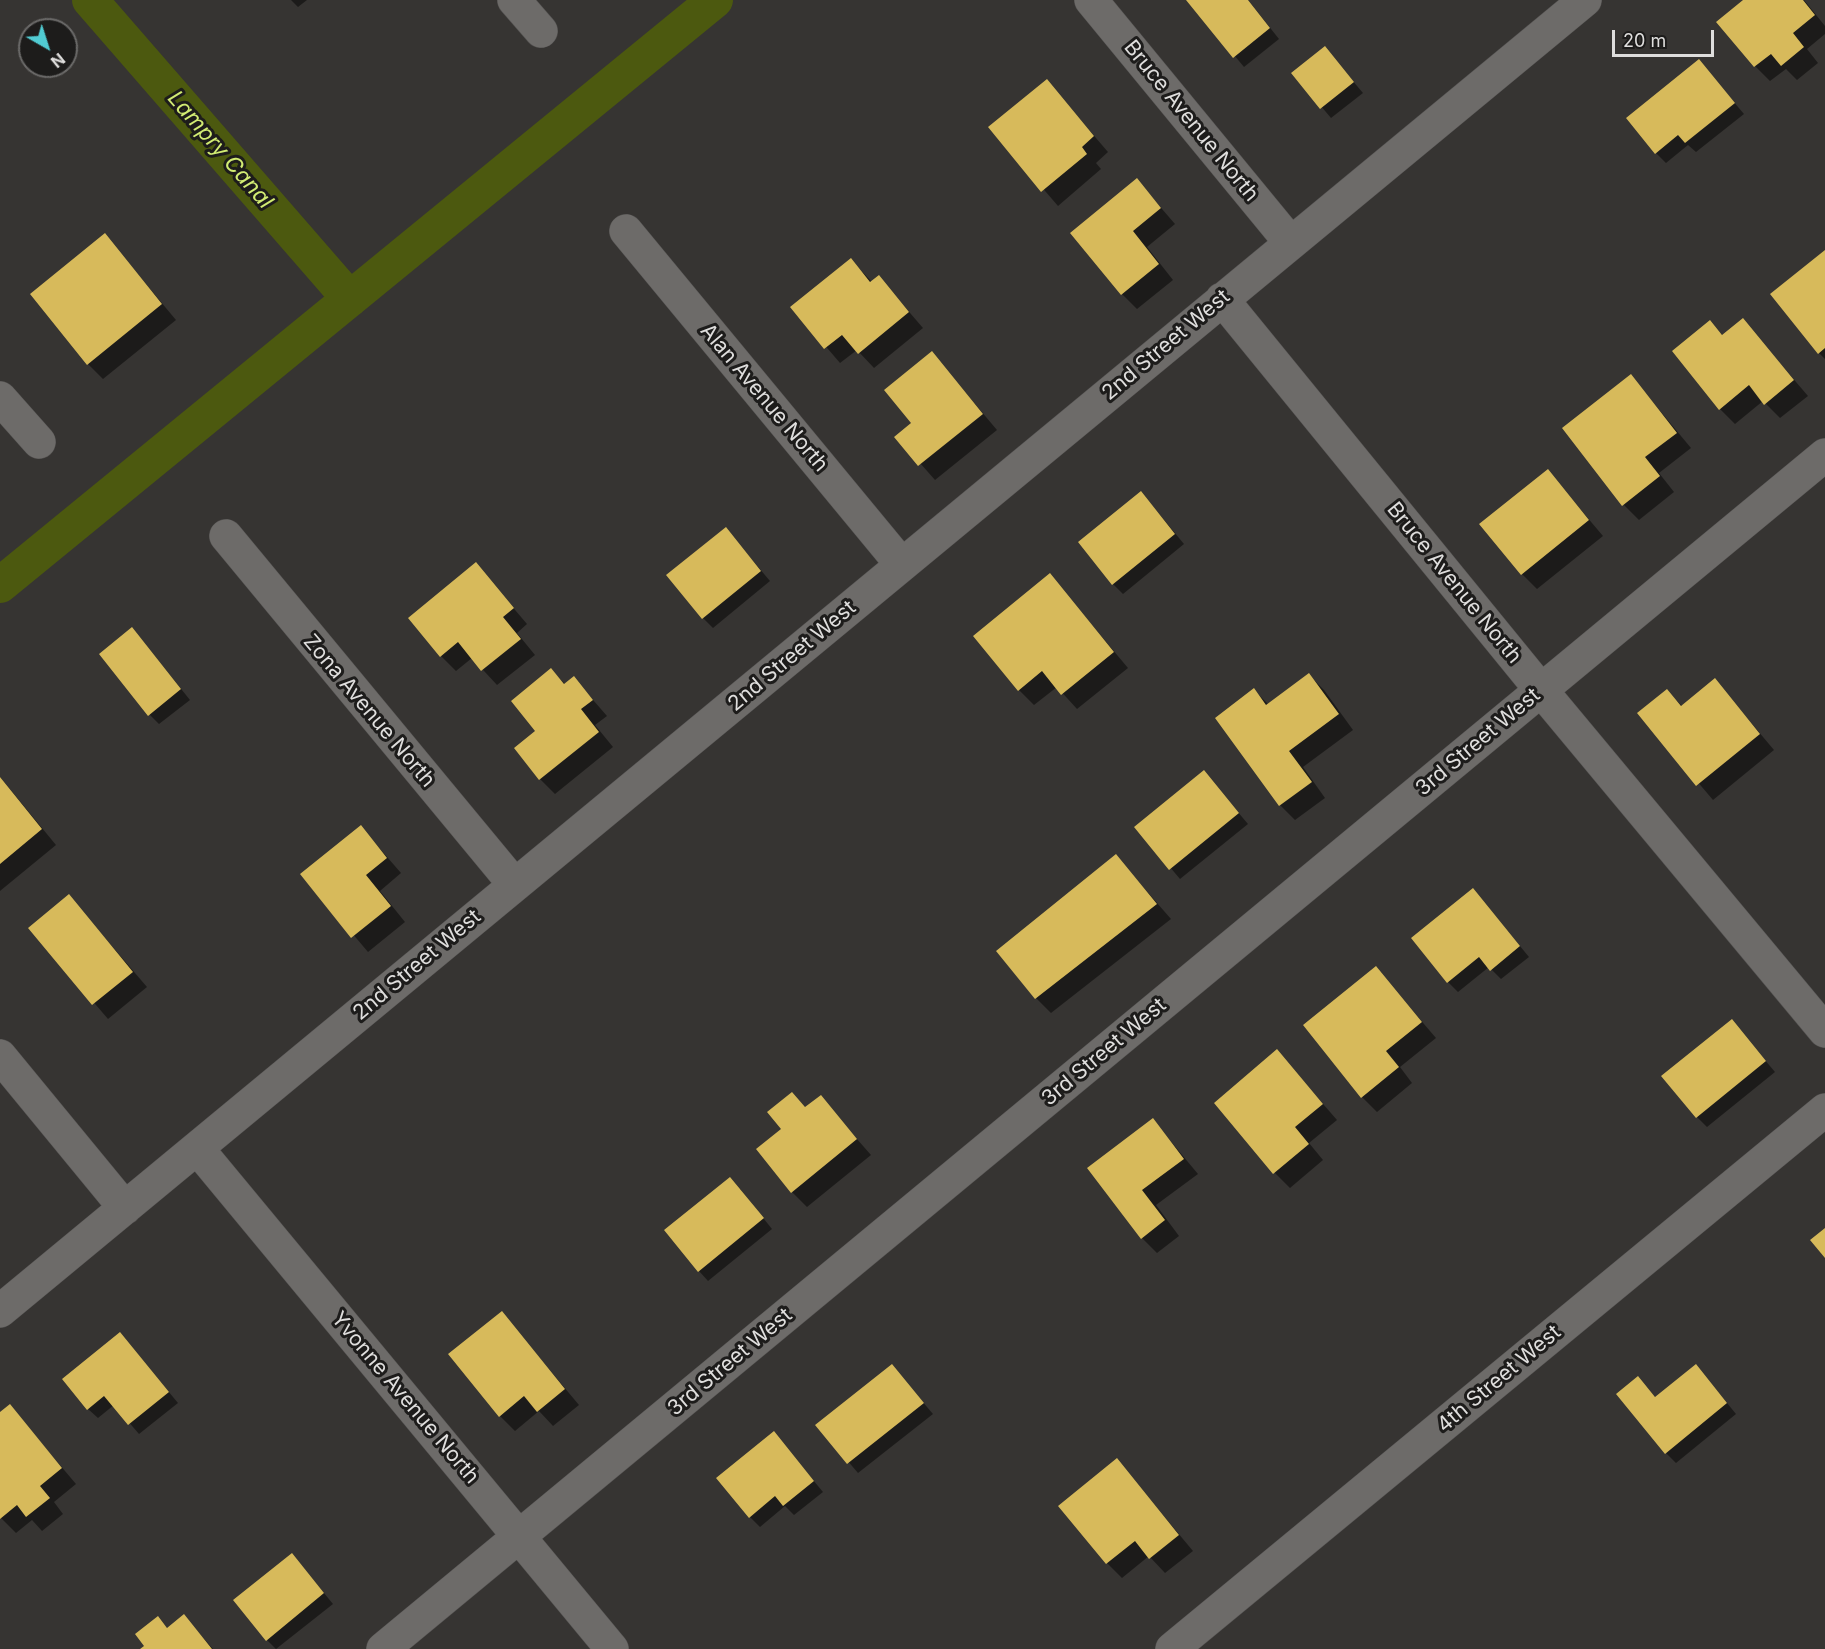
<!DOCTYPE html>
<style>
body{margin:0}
#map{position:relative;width:1825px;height:1649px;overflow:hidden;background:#363432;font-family:Inter,sans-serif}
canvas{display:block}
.north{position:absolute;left:18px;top:18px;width:60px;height:60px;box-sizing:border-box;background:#1d1c1b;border:2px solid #6b6a69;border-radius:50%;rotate:141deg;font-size:16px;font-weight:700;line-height:24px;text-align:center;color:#dfdedd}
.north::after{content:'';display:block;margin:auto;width:21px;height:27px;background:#51ccd3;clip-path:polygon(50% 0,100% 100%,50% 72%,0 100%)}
.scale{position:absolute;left:1612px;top:30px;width:102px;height:27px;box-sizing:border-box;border:3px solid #dfdedd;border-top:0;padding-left:8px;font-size:18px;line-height:21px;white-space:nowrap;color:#dfdedd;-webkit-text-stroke:4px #1d1c1b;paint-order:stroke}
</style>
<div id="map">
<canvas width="1825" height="1649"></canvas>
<div class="north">N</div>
<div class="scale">20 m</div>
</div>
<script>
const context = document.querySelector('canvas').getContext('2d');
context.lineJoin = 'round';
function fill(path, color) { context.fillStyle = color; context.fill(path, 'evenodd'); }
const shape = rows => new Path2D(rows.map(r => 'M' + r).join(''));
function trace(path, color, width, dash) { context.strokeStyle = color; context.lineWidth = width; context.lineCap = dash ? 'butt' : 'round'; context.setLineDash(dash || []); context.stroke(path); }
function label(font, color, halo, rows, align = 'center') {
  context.font = font + ' Inter,sans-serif'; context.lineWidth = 6; context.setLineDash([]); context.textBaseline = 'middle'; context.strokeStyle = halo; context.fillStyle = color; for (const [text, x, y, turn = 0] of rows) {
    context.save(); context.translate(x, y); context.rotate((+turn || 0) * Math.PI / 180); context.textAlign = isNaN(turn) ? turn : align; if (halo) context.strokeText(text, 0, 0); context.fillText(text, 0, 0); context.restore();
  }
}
const shadow = shape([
 [291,0,307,0,298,7],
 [1188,0,1248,0,1279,39,1244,67],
 [1745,0,1804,0,1825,26,1825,34,1807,49,1818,63,1797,80,1786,69,1770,81,1755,66],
 [1325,48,1363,93,1331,118,1293,73],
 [1699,61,1744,114,1696,152,1688,145,1666,163,1656,153],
 [1047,81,1108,152,1096,163,1101,169,1058,206,990,127],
 [1137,180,1175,224,1147,247,1173,280,1137,309,1122,294],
 [105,235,176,320,103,379,88,364],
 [1825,252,1825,359,1819,353],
 [851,260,872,282,879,277,923,328,874,368,857,350,840,363,792,307],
 [1743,320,1808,396,1780,418,1763,401,1735,424,1720,409,1710,322,1723,336],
 [932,353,997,430,935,480,897,437,913,424],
 [1631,376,1691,448,1659,473,1674,492,1639,520,1624,505,1564,428],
 [1548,471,1603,536,1537,589,1522,574],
 [1150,503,1184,544,1123,594,1113,584],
 [726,529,770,581,713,628,703,618],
 [476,564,527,624,517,633,535,655,497,685,472,658,456,671,441,656],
 [1050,575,1128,668,1077,709,1057,687,1034,705,1019,690],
 [141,639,190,700,159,724,150,715],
 [551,670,566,685,574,678,607,716,595,725,613,747,555,794,540,779,537,731],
 [1309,675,1324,690,1353,730,1303,767,1325,798,1295,820,1280,805,1254,690,1269,705],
 [1715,680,1774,750,1713,800,1639,713,1667,691,1682,706],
 [1204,772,1248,824,1180,879,1136,827],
 [0,777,56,845,0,891],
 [361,827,401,873,380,891,405,922,368,952,302,874],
 [1116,856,1171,919,1051,1013,1036,998],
 [69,896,147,987,108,1019,30,928],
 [1482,900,1529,957,1501,979,1489,967,1458,992,1448,982],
 [1376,968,1436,1038,1400,1067,1412,1083,1377,1112,1362,1097],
 [1732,1021,1775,1072,1707,1127,1697,1117],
 [1277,1051,1337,1120,1309,1143,1323,1160,1290,1188,1275,1173],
 [792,1094,806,1108,820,1097,871,1155,807,1207,792,1192,783,1129],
 [1153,1120,1198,1174,1156,1205,1179,1236,1157,1253,1142,1238,1089,1168],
 [740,1189,772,1229,708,1281,699,1271],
 [502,1313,579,1405,553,1426,539,1411,515,1431,500,1416],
 [129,1344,178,1403,139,1434,114,1405,98,1418,88,1409],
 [892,1366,933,1414,858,1473,817,1425],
 [1705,1376,1736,1414,1676,1463,1666,1453,1638,1378,1656,1398],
 [10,1406,76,1484,54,1502,63,1514,42,1531,32,1520,16,1533,0,1517,0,1414],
 [774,1433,823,1492,794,1515,785,1506,760,1527,750,1517],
 [1117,1460,1193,1551,1165,1573,1149,1556,1122,1578,1107,1563],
 [301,1565,333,1604,276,1649,267,1640],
 [184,1616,213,1649,143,1649,158,1618,168,1629]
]);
const canal = shape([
 [90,0,350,299],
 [0,585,715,0]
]);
const building = shape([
 [1186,0,1248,0,1270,28,1233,58],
 [1743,0,1803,0,1815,15,1793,33,1804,47,1781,66,1771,54,1754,67,1716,22],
 [1325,46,1354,82,1320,109,1291,73],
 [1699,59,1735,103,1685,143,1678,135,1655,154,1626,118],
 [1047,79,1094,136,1082,147,1087,154,1041,192,988,127],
 [1137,178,1161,208,1133,231,1159,264,1121,295,1070,233],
 [105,233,162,304,87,365,30,294],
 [1825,250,1825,348,1818,354,1770,294],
 [851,258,870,282,879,275,909,312,858,354,842,335,824,349,790,307],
 [1743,318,1794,380,1764,405,1749,385,1719,410,1672,351,1710,320,1722,335],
 [932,351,983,414,918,466,894,437,911,423,884,390],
 [1631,374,1677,433,1645,457,1660,476,1622,506,1562,428],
 [1548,469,1589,520,1521,575,1479,524],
 [1141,491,1175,534,1112,585,1078,542],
 [726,527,761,571,702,619,666,575],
 [476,562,514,608,503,617,521,639,481,671,458,642,440,657,408,618],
 [1050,573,1114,652,1061,695,1042,671,1018,691,973,636],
 [132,627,181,689,148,716,99,654],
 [551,668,564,684,574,676,593,700,581,709,599,732,539,780,514,748,535,731,511,701],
 [1309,673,1339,714,1289,751,1312,782,1279,806,1215,718,1254,688,1266,705],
 [1715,678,1760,734,1696,786,1637,713,1667,689,1681,706],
 [1204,770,1239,813,1169,870,1134,827],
 [0,777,42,829,0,864],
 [361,825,387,858,366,875,391,906,351,938,300,874],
 [1116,854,1157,904,1035,999,996,951],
 [1473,888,1520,946,1490,971,1479,957,1447,983,1411,938],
 [69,894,133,972,92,1005,28,928],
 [1376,966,1422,1022,1386,1051,1399,1067,1361,1098,1303,1025],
 [1732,1019,1766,1061,1696,1118,1661,1076],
 [1277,1049,1323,1104,1295,1127,1309,1144,1273,1174,1214,1103],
 [792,1092,805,1107,821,1095,857,1139,791,1193,756,1149,781,1129,767,1112],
 [1153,1118,1184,1159,1142,1190,1165,1220,1141,1239,1087,1168],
 [730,1177,764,1218,698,1272,664,1230],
 [1825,1228,1825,1258,1810,1240],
 [502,1311,565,1389,537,1412,524,1396,499,1417,448,1354],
 [120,1332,169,1392,128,1425,104,1396,87,1410,62,1379],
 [892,1364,924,1403,847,1464,815,1425],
 [1696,1364,1727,1403,1665,1454,1616,1394,1638,1376,1655,1397],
 [10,1404,62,1468,40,1486,50,1498,26,1517,17,1505,0,1519,0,1412],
 [774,1431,814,1481,783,1506,775,1496,749,1518,716,1478],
 [1117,1458,1179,1535,1149,1559,1135,1541,1106,1564,1058,1506],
 [292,1553,324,1593,266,1641,233,1600],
 [184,1614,212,1649,140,1649,144,1646,135,1634,158,1616,167,1628]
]);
const minor = shape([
 [514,0,541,31],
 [1091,0,1290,242],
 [626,231,902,565],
 [1222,299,1541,690,1825,1031],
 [0,398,39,442],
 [226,536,514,884],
 [0,1056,125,1208],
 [197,1148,612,1649],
 [0,1311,1585,0],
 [383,1649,1825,455],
 [1172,1649,1825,1110]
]);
const streetNames = [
 ["Bruce Avenue North",1191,121,51],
 ["2nd Street West",1166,345,-40],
 ["Alan Avenue North",764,398,50],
 ["Bruce Avenue North",1454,583,51],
 ["2nd Street West",792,656,-40],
 ["Zona Avenue North",369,711,50],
 ["3rd Street West",1478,742,-40],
 ["2nd Street West",417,965,-40],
 ["3rd Street West",1104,1052,-40],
 ["3rd Street West",730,1362,-40],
 ["4th Street West",1499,1379,-40],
 ["Yvonne Avenue North",405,1398,50]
];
const waterNames = [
 ["Lampry Canal",220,150,49]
];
fill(shadow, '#0007');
trace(canal, '#4c590f', 36);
fill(building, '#d7ba5b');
trace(minor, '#545251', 34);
trace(minor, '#6d6b69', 33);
label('21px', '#dfdedd', '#1d1c1b', streetNames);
label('italic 22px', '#d2ec73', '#1d1c1b', waterNames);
</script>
